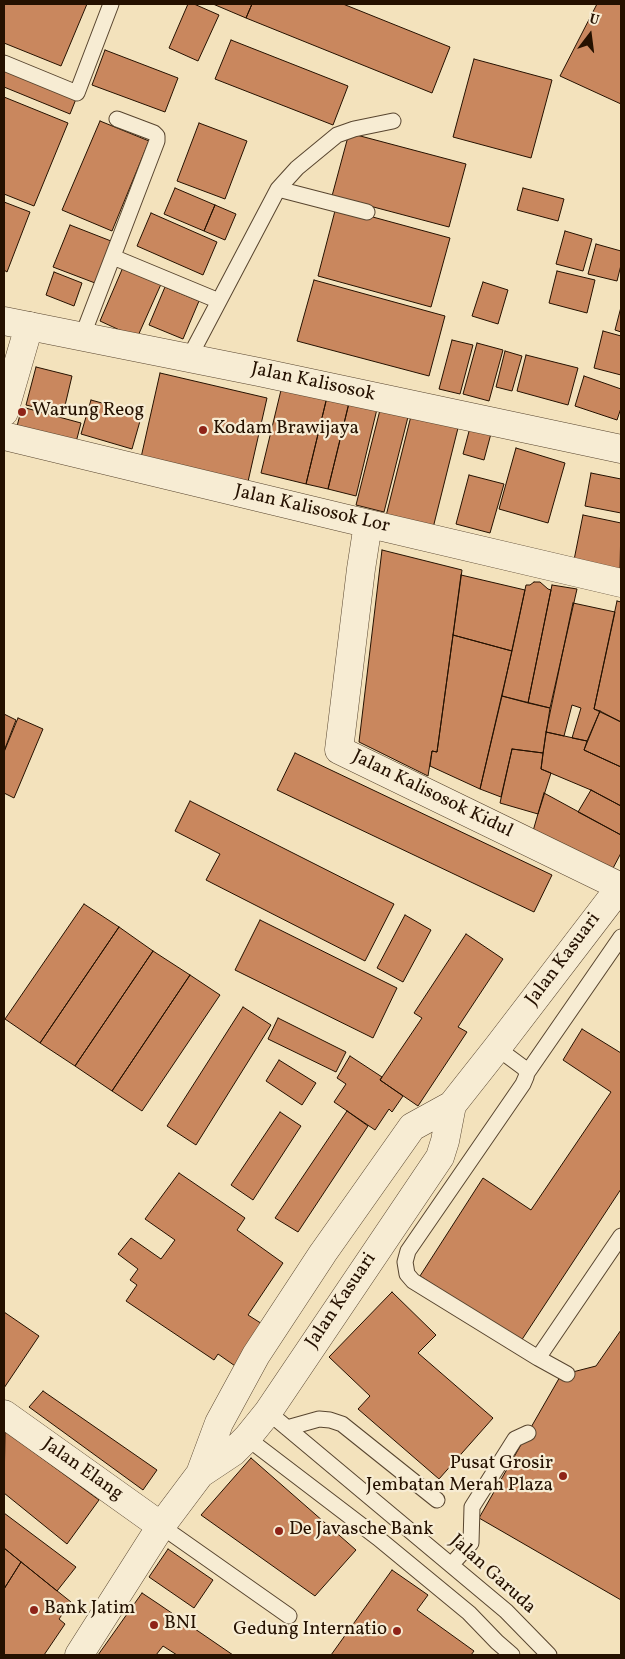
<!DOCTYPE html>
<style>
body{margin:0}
#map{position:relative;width:625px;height:1659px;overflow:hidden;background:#f3e2bc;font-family:Vollkorn,serif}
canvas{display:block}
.frame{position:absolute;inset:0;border:5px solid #251100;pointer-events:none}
.north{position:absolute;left:565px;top:10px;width:50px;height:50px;-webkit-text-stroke:4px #f7ecd3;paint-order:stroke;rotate:15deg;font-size:14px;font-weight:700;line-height:20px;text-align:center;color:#251100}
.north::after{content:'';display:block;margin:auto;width:18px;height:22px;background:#251100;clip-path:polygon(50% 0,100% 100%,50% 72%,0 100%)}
</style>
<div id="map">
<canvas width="625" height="1659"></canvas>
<div class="frame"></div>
<div class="north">U</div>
</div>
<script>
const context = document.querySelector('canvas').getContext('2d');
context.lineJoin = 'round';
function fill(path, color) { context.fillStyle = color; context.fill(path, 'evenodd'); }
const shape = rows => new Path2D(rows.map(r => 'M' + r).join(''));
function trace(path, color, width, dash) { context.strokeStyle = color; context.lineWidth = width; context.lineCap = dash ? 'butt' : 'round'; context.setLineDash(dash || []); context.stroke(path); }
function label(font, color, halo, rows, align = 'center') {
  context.font = font + ' Vollkorn,serif'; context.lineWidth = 4.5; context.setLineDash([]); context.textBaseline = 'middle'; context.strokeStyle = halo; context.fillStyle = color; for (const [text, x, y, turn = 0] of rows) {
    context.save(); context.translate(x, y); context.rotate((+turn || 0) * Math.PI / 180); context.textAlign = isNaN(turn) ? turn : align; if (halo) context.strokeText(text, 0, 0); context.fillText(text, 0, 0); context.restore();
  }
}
const building = shape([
 [4,4,87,4,61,66,4,43,4,4],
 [188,4,194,4,219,15,198,61,169,48,188,4],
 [213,4,252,4,246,18,213,4],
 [252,4,343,4,450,47,432,93,246,18,252,4],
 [597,4,621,4,621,104,560,76,597,4],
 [231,40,348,86,333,125,215,79,231,40],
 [105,50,178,78,165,112,92,85,105,50],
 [474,59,552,80,531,158,453,137,474,59],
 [4,64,78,94,70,114,4,87,4,64],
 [4,97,68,123,34,206,4,194,4,97],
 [100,121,149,141,112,231,62,210,100,121],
 [199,123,247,141,225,199,177,181,199,123],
 [349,133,466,164,449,227,332,196,349,133],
 [175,188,215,205,204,231,164,214,175,188],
 [523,188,564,199,558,221,517,210,523,188],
 [4,202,30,212,7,272,4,270,4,202],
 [215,205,236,214,225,240,204,231,215,205],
 [336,207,450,238,431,307,318,276,336,207],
 [151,213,217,242,203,275,137,246,151,213],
 [70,225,111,241,95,283,53,267,70,225],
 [565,231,592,239,583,271,556,264,565,231],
 [596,244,621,251,621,265,617,281,588,274,596,244],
 [124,265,162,282,137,338,100,321,124,265],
 [557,271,595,280,587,313,549,303,557,271],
 [54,272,82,283,74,306,46,295,54,272],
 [314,280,445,316,429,376,297,341,314,280],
 [483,282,508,290,498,324,472,316,483,282],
 [165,287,199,301,183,339,149,325,165,287],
 [621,307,621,332,615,330,621,307],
 [603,331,621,336,621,375,594,368,603,331],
 [452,340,473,345,460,394,439,389,452,340],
 [477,343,503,350,489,401,463,394,477,343],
 [505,351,522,356,512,391,496,387,505,351],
 [526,355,578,368,568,405,517,391,526,355],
 [36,367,72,376,63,414,26,405,36,367],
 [160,373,267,398,247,486,140,462,160,373],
 [584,376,621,389,621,408,617,420,575,406,584,376],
 [282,386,327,397,306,484,261,473,282,386],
 [327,397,349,403,328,489,306,484,327,397],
 [91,400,142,414,132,449,81,434,91,400],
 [349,403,377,409,356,496,328,489,349,403],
 [381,406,409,413,384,512,356,505,381,406],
 [22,407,81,423,74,450,15,434,22,407],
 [411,416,458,428,432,532,385,520,411,416],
 [472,420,493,426,484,460,463,454,472,420],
 [516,448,565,463,548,523,499,509,516,448],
 [591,473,621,479,621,513,585,506,591,473],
 [469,475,504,484,490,533,456,524,469,475],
 [583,515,621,523,620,569,574,560,583,515],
 [382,550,462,570,437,752,432,751,428,776,359,742,382,550],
 [461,575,525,590,512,651,453,635,461,575],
 [534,582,540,582,548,589,551,590,528,703,502,696,526,585,530,585,534,582],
 [552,585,577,589,550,708,528,703,552,585],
 [617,601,621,602,621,722,594,709,617,601],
 [573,603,615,612,594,709,600,711,587,741,572,738,581,708,572,705,564,736,546,732,573,603],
 [453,635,512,651,480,789,430,766,432,751,437,752,453,635],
 [502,696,550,708,543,753,512,749,501,797,480,789,502,696],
 [600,711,621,722,621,767,584,750,600,711],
 [4,714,16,720,4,751,4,714],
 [18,718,43,729,14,798,4,793,4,752,18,718],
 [546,732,587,741,584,750,621,767,621,806,591,790,541,769,546,732],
 [512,749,543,753,541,769,551,773,538,814,500,803,512,749],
 [295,753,552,875,534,912,277,790,295,753],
 [591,790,621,806,621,835,578,812,591,790],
 [544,793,621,835,621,853,611,872,533,831,544,793],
 [190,801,394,904,365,961,206,880,220,854,175,831,190,801],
 [84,904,119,927,40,1043,5,1019,84,904],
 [405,915,431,930,403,982,377,968,405,915],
 [260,920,397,988,373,1038,235,970,260,920],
 [119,927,153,951,75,1066,40,1043,119,927],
 [466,934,503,959,458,1027,467,1032,418,1106,380,1080,422,1018,414,1013,466,934],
 [153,951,190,975,112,1091,75,1066,153,951],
 [190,975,220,995,142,1111,112,1091,190,975],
 [243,1007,271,1025,196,1145,167,1126,243,1007],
 [278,1018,346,1052,336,1072,268,1039,278,1018],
 [582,1029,621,1053,621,1189,521,1341,420,1276,483,1178,531,1210,611,1092,563,1060,582,1029],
 [350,1056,382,1077,380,1080,403,1096,392,1112,389,1109,375,1130,334,1102,346,1084,337,1078,350,1056],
 [279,1060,316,1083,302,1105,266,1081,279,1060],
 [347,1111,368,1126,298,1232,275,1218,347,1111],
 [280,1112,301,1126,253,1200,231,1185,280,1112],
 [179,1173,245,1218,237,1230,283,1263,248,1315,267,1327,238,1368,218,1354,214,1360,126,1301,137,1285,130,1280,138,1269,118,1254,131,1238,161,1259,175,1240,145,1219,179,1173],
 [392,1292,436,1335,418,1353,493,1418,439,1479,358,1409,370,1396,329,1357,392,1292],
 [4,1312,39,1336,4,1388,4,1312],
 [621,1330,621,1600,479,1518,561,1375,596,1366,621,1330],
 [43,1391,157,1470,143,1490,29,1407,43,1391],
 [5,1431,99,1500,67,1544,4,1493,5,1431],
 [251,1458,356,1550,315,1596,201,1515,251,1458],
 [4,1513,76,1567,57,1591,4,1548,4,1513],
 [4,1548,21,1562,4,1589,4,1548],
 [168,1549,213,1580,194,1608,149,1577,168,1549],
 [21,1562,71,1602,59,1619,65,1624,44,1655,4,1655,4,1589,21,1562],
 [392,1570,428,1595,417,1610,474,1651,471,1655,331,1655,392,1570],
 [142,1593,160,1605,233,1655,177,1655,163,1646,156,1655,98,1655,142,1593]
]);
const service = shape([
 [4,63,77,93,111,4],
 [278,189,367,212],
 [113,257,219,301],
 [82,337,157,141,157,136,154,133,117,119],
 [189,358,278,189,297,168,337,135,354,129,393,121],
 [497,1048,524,1068,527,1073,526,1077,523,1084,408,1251,405,1262,407,1274,413,1281,538,1358,621,1236],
 [527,1073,621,937],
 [538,1358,567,1374],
 [268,1412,506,1611,549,1655],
 [287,1428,319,1419,330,1420,342,1424,437,1500],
 [247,1438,378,1538,469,1613,497,1642,512,1655],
 [161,1526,289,1616],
 [451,1565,471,1543,472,1507,515,1439,528,1433]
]);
const minor = shape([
 [29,326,259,372,621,449],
 [4,436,344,518,621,583],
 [368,524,361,569,339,750,621,887],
 [4,1414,161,1526]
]);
const tertiary = shape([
 [4,321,29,326,4,412],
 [200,1474,233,1452,247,1438,268,1412,440,1157,445,1141,452,1105],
 [79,1655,161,1526,200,1474,219,1423,256,1355,323,1253,412,1127,452,1105,497,1048,621,886]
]);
const markers = [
 [22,412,5,"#8f2418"],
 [203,430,5,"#8f2418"],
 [563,1476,5,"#8f2418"],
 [279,1531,5,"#8f2418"],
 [34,1610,5,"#8f2418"],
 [154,1625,5,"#8f2418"],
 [397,1631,5,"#8f2418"]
];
const streetNames = [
 ["Jalan Kalisosok",313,383,12],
 ["Jalan Kalisosok Lor",312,510,13],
 ["Jalan Kalisosok Kidul",432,795,26],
 ["Jalan Kasuari",564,960,-53],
 ["Jalan Kasuari",342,1301,-56],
 ["Jalan Elang",82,1470,35],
 ["Jalan Garuda",492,1575,42]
];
const poiNames = [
 ["Warung Reog",32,412],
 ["Kodam Brawijaya",213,430],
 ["Pusat Grosir",553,1465,"right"],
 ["Jembatan Merah Plaza",553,1487,"right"],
 ["De Javasche Bank",289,1531],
 ["Bank Jatim",44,1610],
 ["BNI",164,1625],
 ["Gedung Internatio",387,1631,"right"]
];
fill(building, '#c9875e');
trace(building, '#251100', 1);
trace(service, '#58452f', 17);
trace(minor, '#58452f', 29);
trace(tertiary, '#58452f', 29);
trace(service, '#f7ecd3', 15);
trace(minor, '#f7ecd3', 28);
trace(tertiary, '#f7ecd3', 28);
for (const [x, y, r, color] of markers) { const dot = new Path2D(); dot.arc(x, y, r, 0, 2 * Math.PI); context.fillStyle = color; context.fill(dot); trace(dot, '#f7ecd3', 2); }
label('19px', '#251100', '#f7ecd3', streetNames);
label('19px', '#251100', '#f7ecd3', poiNames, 'left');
</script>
